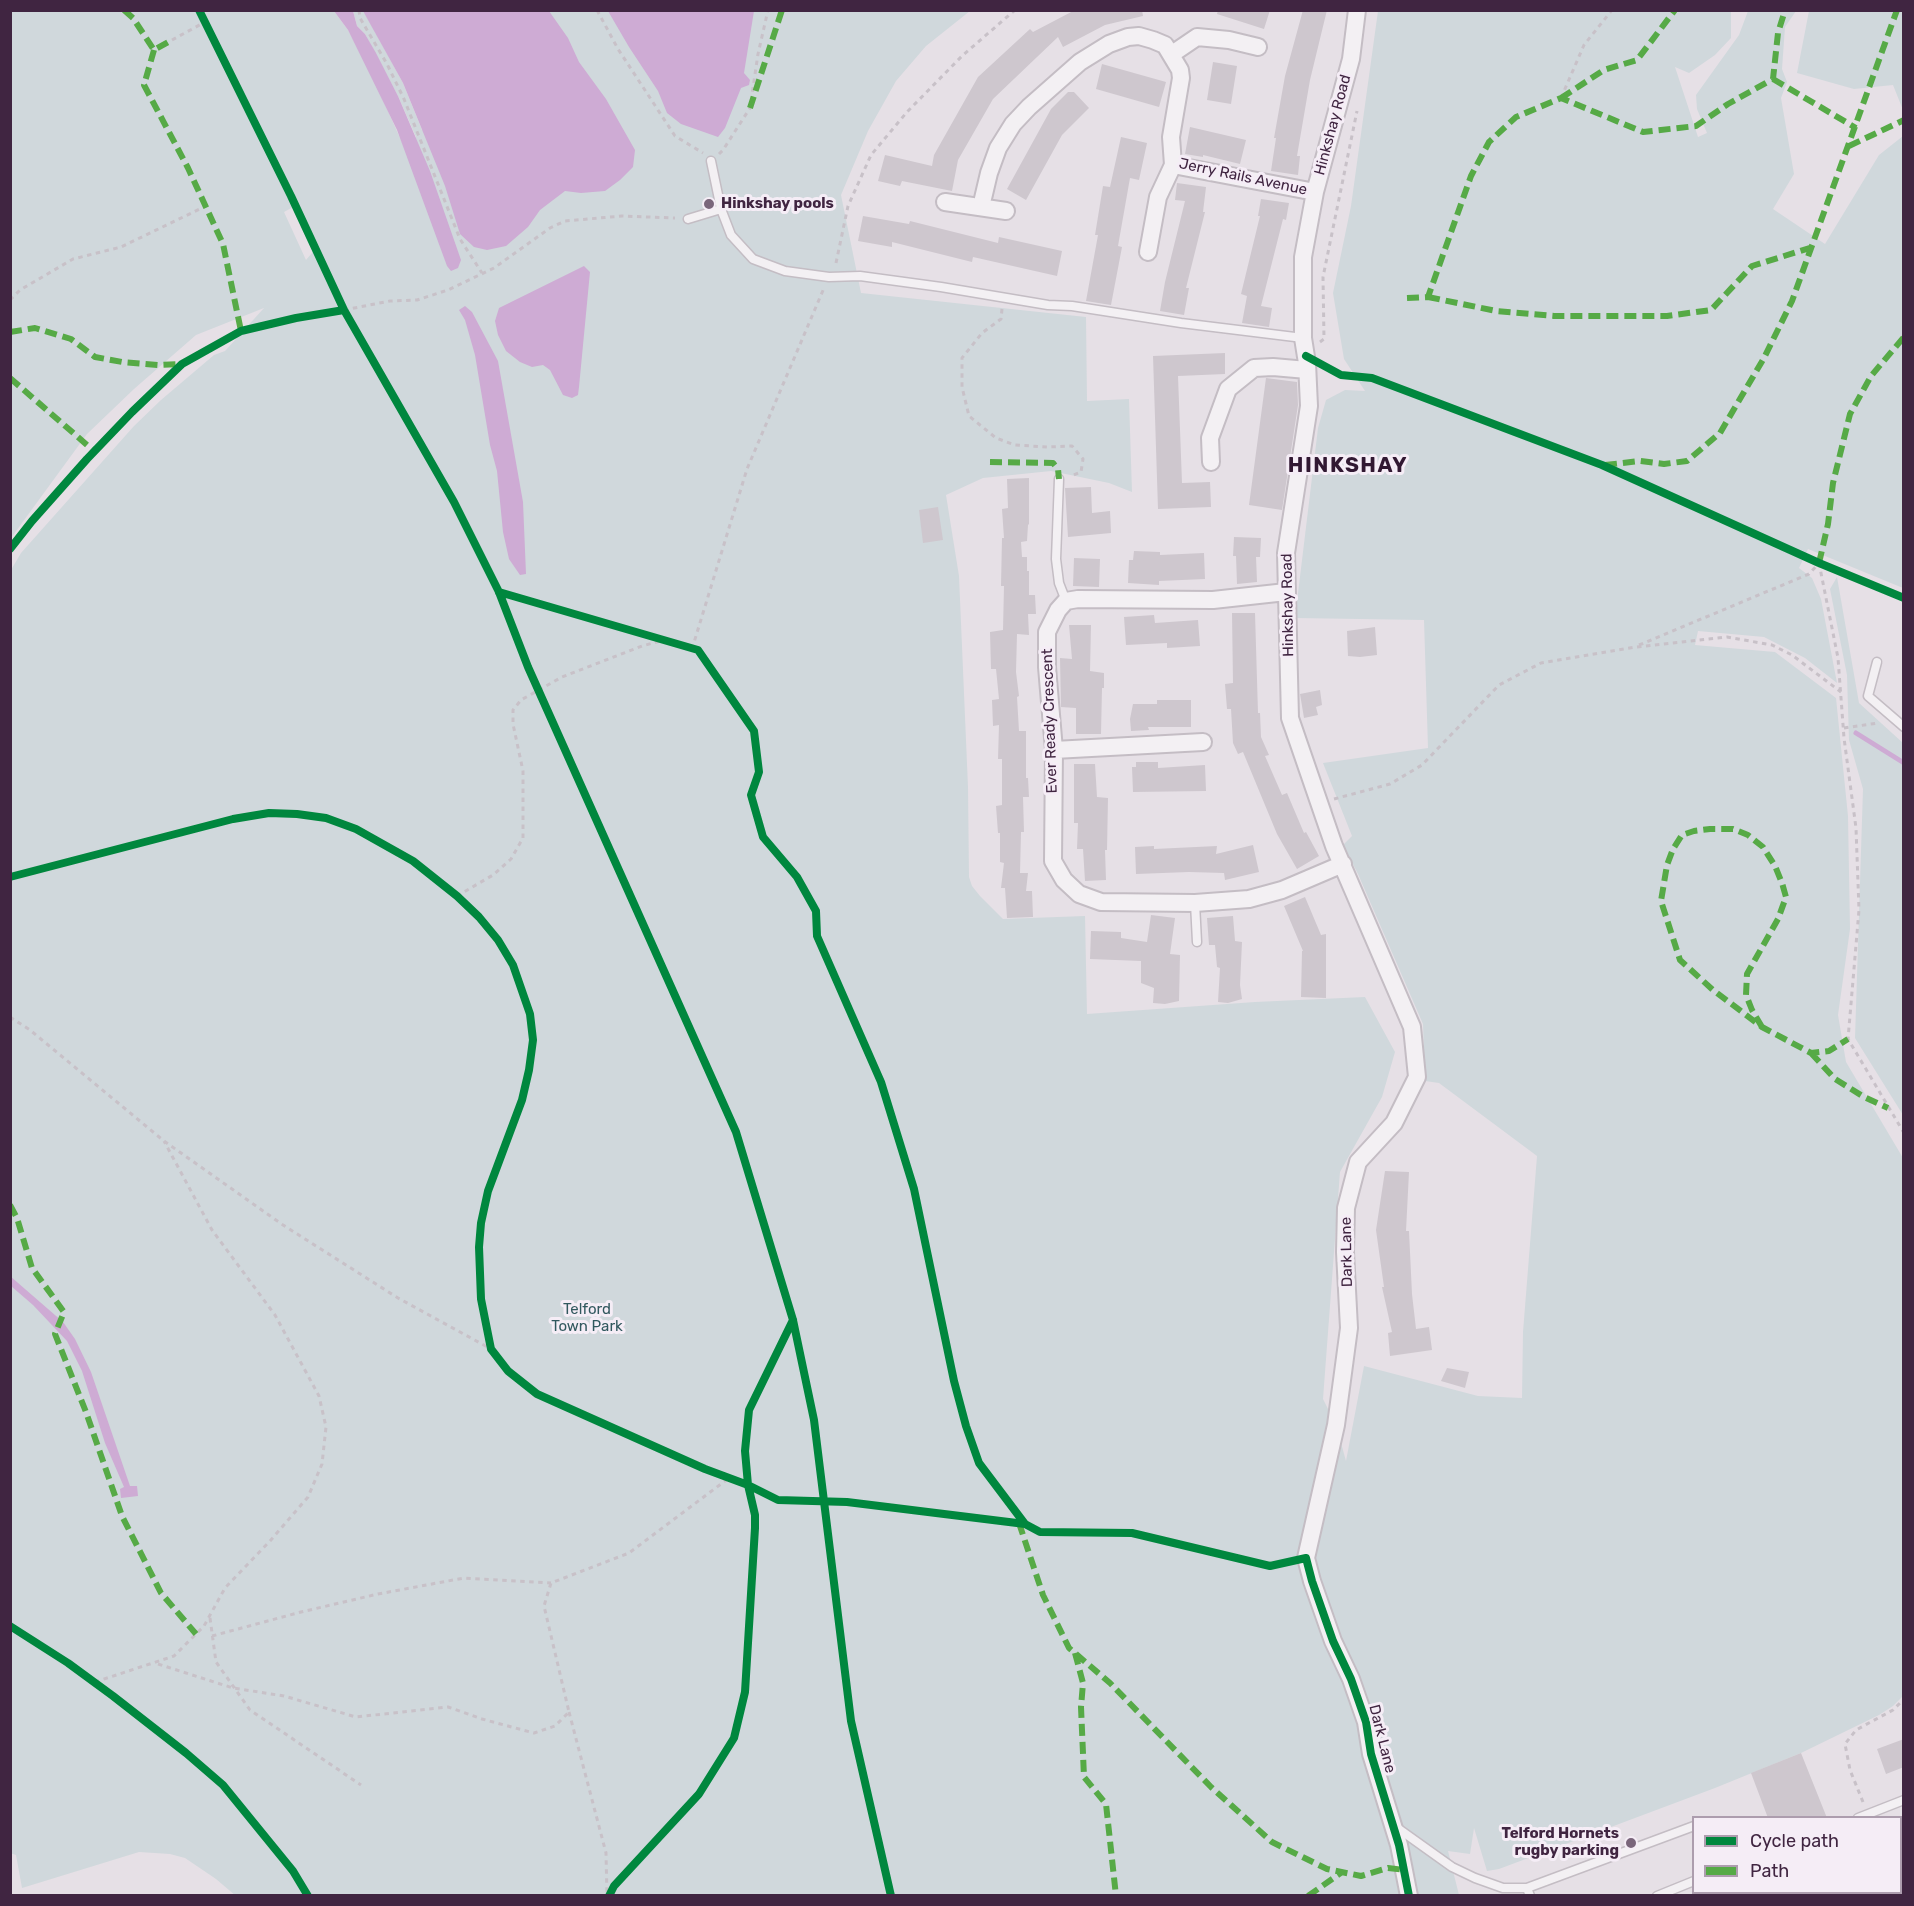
<!DOCTYPE html>
<style>
body{margin:0}
#map{position:relative;width:1914px;height:1906px;overflow:hidden;background:#e6e0e6;font-family:Rubik,sans-serif}
canvas{display:block}
.frame{position:absolute;inset:0;border:12px solid #402541;pointer-events:none}
.legend{position:absolute;left:1692px;top:1816px;width:210px;height:78px;box-sizing:border-box;background:#f5edf6;border:2px solid #ad9dae;margin:0;padding:8px 10px;list-style:none;font-size:18px;color:#402541}
.legend li{display:flex;align-items:center;gap:12px;height:30px}
.legend b{width:30px;border:2px solid #ad9dae}
</style>
<div id="map">
<canvas width="1914" height="1906"></canvas>
<div class="frame"></div>
<ul class="legend">
<li><b style="height:8px;background:#00873e"></b>Cycle path</li>
<li><b style="height:8px;background:#56aa46"></b>Path</li>
</ul>
</div>
<script>
const context = document.querySelector('canvas').getContext('2d');
context.lineJoin = 'round';
function fill(path, color) { context.fillStyle = color; context.fill(path, 'evenodd'); }
const shape = rows => new Path2D(rows.map(r => 'M' + r).join(''));
function trace(path, color, width, dash) { context.strokeStyle = color; context.lineWidth = width; context.lineCap = dash ? 'butt' : 'round'; context.setLineDash(dash || []); context.stroke(path); }
function label(font, color, halo, rows, align = 'center') {
  context.font = font + ' Rubik,sans-serif'; context.lineWidth = 6; context.setLineDash([]); context.textBaseline = 'middle'; context.strokeStyle = halo; context.fillStyle = color; for (const [text, x, y, turn = 0] of rows) {
    context.save(); context.translate(x, y); context.rotate((+turn || 0) * Math.PI / 180); context.textAlign = isNaN(turn) ? turn : align; if (halo) context.strokeText(text, 0, 0); context.fillText(text, 0, 0); context.restore();
  }
}
const green = shape([
 [10,11,334,11,348,30,370,71,405,149,416,137,398,96,365,34,357,26,353,11,363,11,367,17,403,83,422,130,529,11,970,11,926,46,896,81,868,131,841,195,861,293,1086,317,1087,401,1129,399,1132,492,1109,483,1051,471,983,478,946,495,959,576,968,787,969,877,972,886,980,896,1003,919,1085,916,1087,1014,1255,1002,1365,997,1395,1052,1382,1097,1340,1172,1323,1399,1336,1425,1346,1461,1364,1366,1478,1396,1522,1398,1523,1332,1537,1156,1439,1083,1425,1081,1423,1024,1358,874,1343,845,1352,836,1323,763,1428,748,1424,620,1295,618,1318,428,1326,400,1345,390,1365,391,1344,359,1333,293,1351,206,1378,11,1731,11,1731,38,1715,55,1689,73,1675,67,1698,137,1707,133,1697,109,1696,95,1739,35,1748,11,1796,11,1785,27,1782,69,1787,82,1781,98,1794,174,1773,209,1825,244,1879,155,1903,136,1903,588,1808,549,1799,568,1812,578,1821,599,1837,683,1805,658,1764,637,1698,631,1695,645,1775,652,1836,698,1848,816,1850,929,1838,1015,1846,1062,1903,1158,1903,1696,1893,1706,1879,1715,1801,1753,1715,1788,1499,1869,1487,1871,1474,1828,1470,1854,1448,1851,1459,1895,236,1896,216,1879,185,1858,170,1854,139,1852,22,1888,16,1855,10,1853,11,570,21,553,134,426,161,400,214,355,225,351,264,308,196,335,134,389,87,434,11,538],
 [295,206,317,247,306,260,284,212],
 [1809,11,1903,11,1903,110,1893,85,1854,89,1797,73],
 [1837,577,1859,703,1903,743,1903,1115,1855,1038,1863,789,1849,740,1847,675,1830,589],
 [1903,1836,1903,1895,1727,1895,1735,1892,1900,1892,1901,1837]
]);
const water = shape([
 [334,11,353,11,357,26,365,34,376,53,398,96,430,171,461,260,458,268,451,271,447,266,397,130,348,30],
 [363,11,549,11,568,38,579,62,606,99,635,150,633,167,620,180,605,191,581,193,565,191,540,210,528,227,506,246,487,250,474,247,460,234,445,186,403,83],
 [608,11,754,11,744,73,750,80,749,85,741,88,725,128,718,137,681,124,667,113,658,91,629,47],
 [584,266,590,272,579,387,578,395,572,398,563,395,550,370,543,365,532,367,520,362,506,351,498,335,495,321,499,308],
 [465,306,472,312,498,361,523,502,526,574,520,575,509,559,503,532,497,471,490,445,475,355,465,320,459,310],
 [10,1276,63,1322,75,1339,91,1372,130,1486,137,1486,138,1496,121,1498,120,1489,124,1487,105,1443,82,1371,67,1341,33,1305,11,1286]
]);
const stream = shape([
 [1856,733,1904,763]
]);
const building = shape([
 [1075,10,1142,10,1143,16,1105,25,1063,47,1058,37,993,99,958,160,952,191,902,181,900,186,878,181,885,155,932,166,934,155,978,77,1030,29,1033,32],
 [1218,10,1270,10,1264,29,1217,14],
 [1303,10,1327,10,1310,80,1297,156,1300,156,1298,175,1271,171,1276,138,1274,138,1285,76],
 [1213,62,1237,66,1231,104,1207,100],
 [1102,64,1166,82,1159,107,1096,89],
 [1068,92,1074,92,1089,108,1062,135,1026,200,1007,189,1051,109],
 [1190,127,1246,140,1240,164,1203,155,1203,157,1185,154],
 [1121,137,1147,143,1139,180,1130,178,1118,246,1122,247,1111,305,1086,301,1098,235,1095,235,1103,186,1110,187],
 [1177,183,1206,187,1203,212,1205,212,1186,288,1189,288,1184,315,1160,311,1165,282,1185,201,1175,200],
 [1261,199,1289,203,1286,220,1283,219,1261,306,1272,308,1269,327,1242,323,1247,296,1241,294,1260,216,1258,216],
 [863,216,909,224,910,221,998,243,999,237,1062,251,1057,276,973,257,972,262,892,242,892,247,858,241],
 [1225,353,1225,374,1178,376,1182,483,1210,482,1211,507,1158,509,1153,356],
 [1266,378,1297,382,1298,405,1282,510,1249,505],
 [1029,478,1029,524,1028,525,1027,541,1021,542,1022,557,1027,557,1027,571,1029,571,1029,595,1035,595,1036,614,1028,614,1029,635,1017,634,1016,672,1019,696,1017,697,1019,731,1026,731,1026,778,1028,778,1029,797,1023,797,1024,832,1021,832,1020,873,1028,873,1026,891,1032,891,1033,917,1007,918,1005,888,1001,888,1004,863,1000,862,1000,833,998,833,996,806,1002,805,1002,759,998,759,999,725,993,726,992,700,999,699,996,669,991,669,990,632,1003,630,1004,586,1001,586,1002,538,1004,538,1002,509,1008,508,1007,479],
 [1091,487,1092,513,1110,511,1111,533,1068,537,1065,488],
 [938,507,943,540,923,543,919,510],
 [1234,537,1261,538,1260,557,1256,557,1257,582,1237,584,1236,556,1233,556],
 [1134,551,1160,552,1160,555,1204,553,1205,579,1159,581,1159,585,1128,583,1129,560,1133,560],
 [1074,558,1100,559,1099,587,1073,586],
 [1232,613,1255,613,1258,713,1260,713,1261,737,1269,755,1265,756,1282,795,1287,793,1304,833,1306,832,1319,856,1297,869,1277,834,1243,752,1238,754,1233,743,1231,709,1227,709,1225,684,1233,683],
 [1154,615,1155,623,1198,620,1200,646,1167,648,1167,643,1126,645,1124,617],
 [1069,625,1091,625,1090,671,1104,673,1104,688,1102,688,1101,734,1076,734,1076,708,1061,707,1060,658,1072,659],
 [1375,627,1377,655,1360,657,1348,656,1347,631],
 [1320,690,1322,705,1316,707,1318,715,1304,718,1300,694],
 [1157,700,1191,700,1191,727,1148,727,1149,730,1131,731,1130,719,1133,704,1157,704],
 [1136,762,1158,762,1158,768,1205,765,1206,791,1133,792,1132,767,1136,767],
 [1074,764,1095,764,1097,797,1108,798,1107,850,1105,850,1106,880,1085,881,1083,849,1077,849,1078,823,1074,823],
 [1253,845,1259,872,1225,880,1224,873,1189,872,1136,874,1135,847,1154,846,1154,849,1217,846,1216,854],
 [1305,897,1321,935,1326,934,1326,998,1301,997,1302,951,1303,951,1284,906],
 [1151,915,1175,918,1170,954,1180,955,1179,1001,1165,1004,1153,1003,1154,988,1141,983,1141,961,1090,959,1091,931,1121,932,1121,938,1147,942],
 [1233,916,1235,941,1242,942,1240,985,1242,999,1228,1003,1218,1002,1220,968,1217,967,1215,945,1209,945,1207,918],
 [1385,1171,1409,1172,1406,1231,1409,1231,1412,1294,1416,1329,1429,1327,1432,1350,1390,1356,1388,1333,1392,1332,1382,1287,1384,1287,1376,1230],
 [1447,1368,1469,1372,1465,1388,1441,1381],
 [1904,1739,1904,1767,1886,1774,1877,1749],
 [1801,1753,1827,1818,1768,1818,1751,1773]
]);
const path = shape([
 [359,10,360,18,387,64,404,99,460,239,482,273],
 [597,10,618,49,675,136,703,153],
 [172,40,205,22],
 [1561,98,1584,45,1612,10],
 [719,154,723,150,750,108,758,54,768,10],
 [836,263,848,206,871,155,907,112,962,56,1015,10],
 [10,300,20,290,73,259,121,247,206,206],
 [1002,309,1001,319,982,333,962,358,962,387,969,416,996,438,1015,445,1047,447,1072,446,1083,459,1081,472,1071,476],
 [344,310,390,301,417,300,448,290,494,268,550,228,565,221,622,216,675,218],
 [1320,342,1324,339,1323,277,1357,111],
 [1819,563,1838,658,1844,738,1856,828,1859,910,1848,1039,1904,1133],
 [1639,645,1809,574,1819,563],
 [692,649,747,469,824,288],
 [1844,728,1878,723],
 [1334,799,1390,784,1422,765,1499,685,1541,663,1636,647,1727,637,1772,645,1792,655,1841,692],
 [457,896,493,875,511,859,523,838,523,771,513,724,513,710,521,700,562,677,642,646,664,640],
 [10,1017,30,1030,164,1141,283,1225,398,1298,491,1349],
 [210,1618,216,1662,250,1710,361,1785],
 [212,1636,301,1612,378,1594,464,1578,551,1583],
 [158,1664,233,1688,284,1696,356,1717,448,1707,482,1719,534,1733,555,1726,569,1712,544,1606,551,1583,629,1553,729,1478],
 [95,1682,174,1656,204,1626,225,1588,270,1541,308,1497,322,1464,326,1427,319,1396,275,1315,212,1230,164,1141],
 [569,1712,606,1853,607,1896],
 [1863,1802,1850,1770,1845,1744,1856,1730,1893,1710,1904,1699]
]);
const lane = shape([
 [711,161,721,209],
 [688,219,721,209,731,235,753,259,785,271,829,277,860,276,941,287,1048,305,1072,306,1181,323,1303,338],
 [1059,479,1056,559,1059,583,1066,601],
 [1877,662,1868,696,1904,727],
 [1195,903,1197,942],
 [1858,1818,1904,1800],
 [1396,1827,1452,1867,1475,1878,1503,1888,1527,1888,1530,1896],
 [1527,1888,1694,1826],
 [1657,1896,1694,1881]
]);
const street = shape([
 [1357,10,1351,59,1315,192,1303,257,1303,338,1307,363,1309,406,1286,553,1290,718,1334,846,1412,1027,1417,1077,1394,1123,1358,1162,1346,1208,1345,1252,1349,1328,1336,1425,1306,1558,1312,1581,1333,1641,1351,1679,1366,1722,1371,1754,1399,1845,1409,1896],
 [1172,54,1197,37,1229,40,1258,47],
 [945,202,1006,211],
 [981,207,989,173,998,148,1013,124,1029,107,1080,62,1109,44,1128,37,1139,36,1153,40,1165,45,1180,70,1181,78,1171,137,1173,165,1315,192],
 [1148,252,1158,197,1173,165],
 [1211,462,1210,438,1228,389,1254,368,1273,367,1307,370],
 [1286,592,1213,600,1078,599,1066,601,1058,610,1047,632,1047,667,1054,750,1053,861,1064,880,1079,894,1101,902,1195,903,1249,899,1282,890,1343,864],
 [1054,750,1203,742]
]);
const quiet = shape([
 [124,10,133,18,154,50,172,40],
 [154,50,144,85,188,168,223,244,241,331],
 [1773,79,1856,128],
 [1561,98,1604,70,1637,60,1675,10],
 [750,108,782,10],
 [1849,146,1904,120],
 [1428,297,1496,311,1554,316,1667,316,1711,310,1752,266,1813,247],
 [1407,298,1428,297,1471,176,1489,142,1516,117,1561,98,1643,132,1696,126,1728,104,1773,79,1778,33,1785,10],
 [10,332,35,328,71,339,95,357,122,362,158,365,182,364],
 [10,378,94,451],
 [990,462,1053,463,1058,469,1059,479],
 [1605,465,1640,461,1664,464,1687,461,1720,433,1764,358,1792,301,1897,10],
 [1819,563,1828,524,1833,483,1850,414,1871,376,1904,337],
 [1762,1027,1752,1010,1746,995,1747,974,1778,919,1786,897,1782,883,1775,866,1763,847,1748,835,1733,829,1710,829,1694,831,1682,835,1673,849,1667,865,1661,901,1680,960,1713,990,1762,1027,1811,1053,1829,1051,1848,1039],
 [1811,1053,1835,1079,1864,1097,1888,1108],
 [10,1205,17,1218,32,1268,64,1312,55,1334,86,1412,122,1516,161,1593,196,1634],
 [1019,1523,1043,1595,1069,1648,1110,1683,1211,1787,1272,1842,1327,1869,1361,1876,1388,1868,1405,1870],
 [1075,1653,1083,1683,1081,1707,1084,1777,1106,1804,1116,1896],
 [1308,1896,1342,1872]
]);
const cycleway = shape([
 [199,10,291,196,344,310,454,502,499,592,528,667,736,1132,793,1320,814,1420,851,1721,891,1896],
 [1306,356,1341,375,1372,378,1602,465,1819,563,1904,598],
 [10,549,32,521,87,459,132,412,182,364,241,331,296,318,344,310],
 [499,592,698,650,754,731,759,772,751,795,763,837,797,877,816,911,817,936,881,1082,914,1189,954,1381,966,1426,979,1463,1025,1524],
 [10,877,233,819,269,813,297,814,326,818,356,829,413,861,457,896,479,917,498,940,513,965,530,1014,533,1040,529,1070,522,1100,488,1191,481,1223,479,1247,481,1299,491,1349,508,1371,537,1394,705,1469,748,1485,778,1500,847,1502,1025,1524,1040,1532,1132,1533,1270,1566,1306,1558,1312,1581,1333,1641,1351,1679,1366,1722,1371,1754,1399,1845,1409,1896],
 [10,1626,68,1663,113,1696,186,1753,223,1785,293,1871,308,1896],
 [609,1896,614,1886,699,1794,734,1738,745,1692,755,1528,755,1515,748,1485,745,1451,749,1410,793,1320]
]);
const markers = [
 [709,204,6,"#7a667b"],
 [1631,1843,6,"#7a667b"]
];
const streetNames = [
 ["Hinkshay Road",1333,125,-75],
 ["Jerry Rails Avenue",1243,177,12],
 ["Hinkshay Road",1288,605,-91],
 ["Ever Ready Crescent",1050,721,-92],
 ["Dark Lane",1347,1252,-91],
 ["Dark Lane",1382,1739,76]
];
const poiNames = [
 ["Hinkshay pools",721,204],
 ["Telford Hornets",1619,1834,"right"],
 ["rugby parking",1619,1851,"right"]
];
const parkNames = [
 ["Telford",587,1310],
 ["Town Park",587,1327]
];
const districtNames = [
 ["HINKSHAY",1348,466]
];
fill(green, '#d0d8dc');
fill(water, '#ceabd4');
trace(stream, '#ceabd4', 5);
fill(building, '#cec7ce');
trace(lane, '#c4bdc4', 11);
trace(street, '#c4bdc4', 20);
trace(path, '#c8c1c8', 3, [4.5, 4.5]);
trace(lane, '#f3f0f3', 8);
trace(street, '#f3f0f3', 16);
trace(quiet, '#56aa46', 6, [12, 6]);
trace(cycleway, '#00873e', 8);
for (const [x, y, r, color] of markers) { const dot = new Path2D(); dot.arc(x, y, r, 0, 2 * Math.PI); context.fillStyle = color; context.fill(dot); trace(dot, '#f5edf6', 2); }
label('15px', '#402541', '#f5edf6', streetNames);
label('bold 15px', '#402541', '#f5edf6', poiNames, 'left');
label('15px', '#31585e', '#f5edf6', parkNames);
context.letterSpacing = '1.5px';
label('bold 21px', '#311832', '#f5edf6', districtNames);
context.letterSpacing = '0px';
</script>
